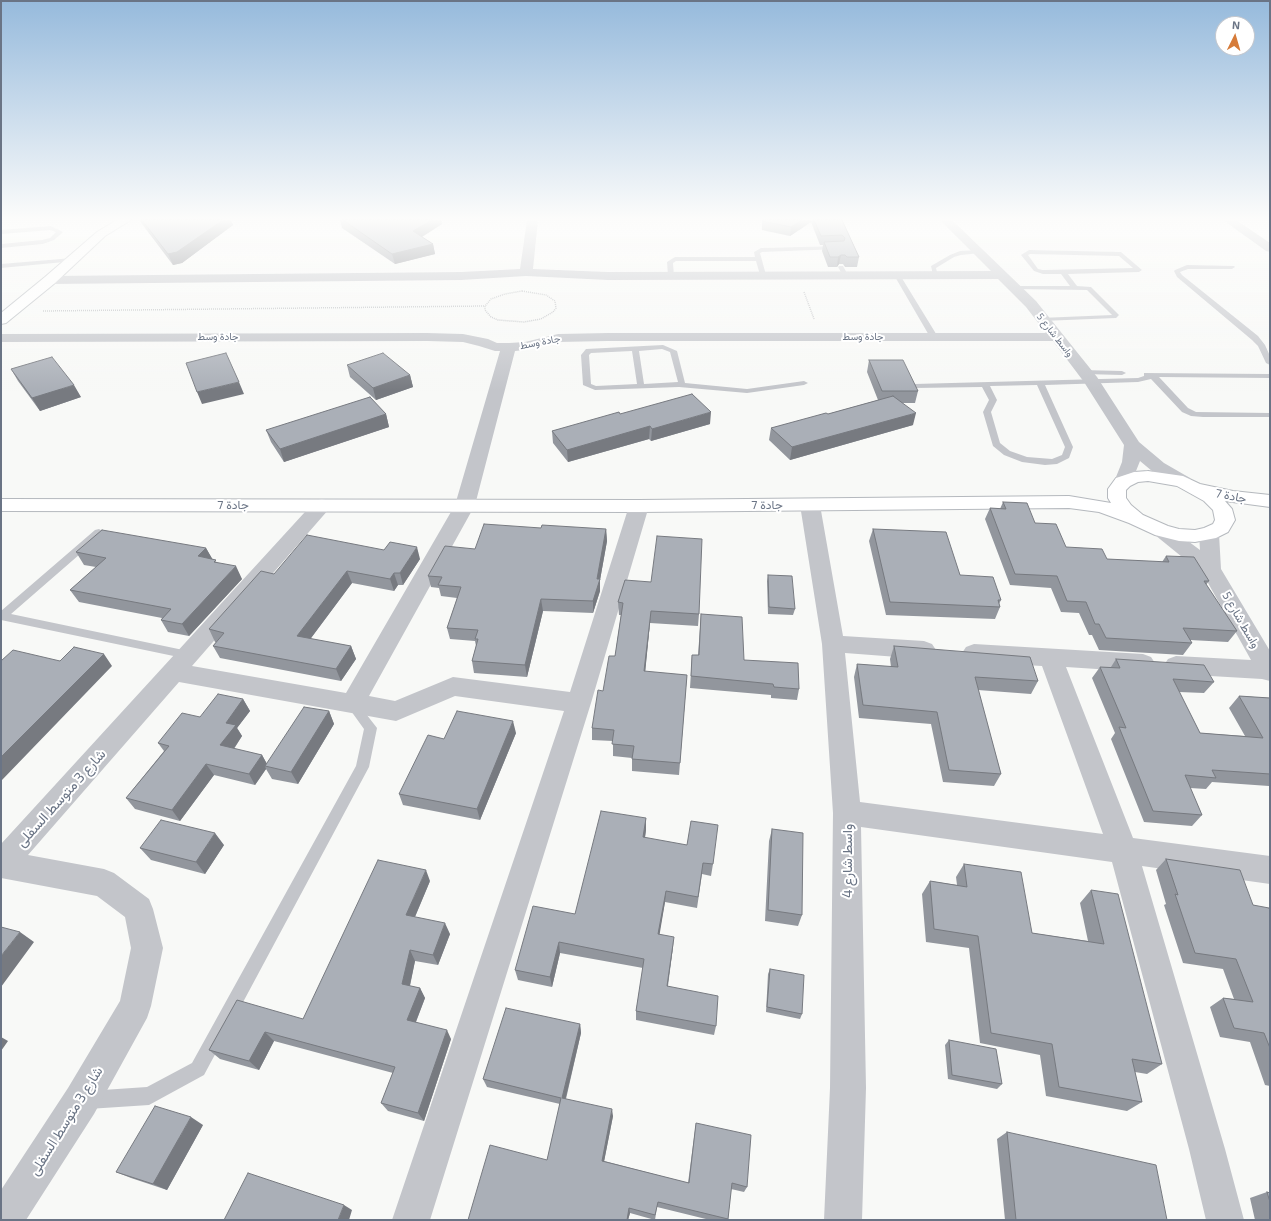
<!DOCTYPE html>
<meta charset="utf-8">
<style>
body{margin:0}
#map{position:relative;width:1271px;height:1221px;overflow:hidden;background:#f8f9f7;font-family:"Exo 2",sans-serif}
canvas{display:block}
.frame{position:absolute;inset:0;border:2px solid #6a7485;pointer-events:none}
.north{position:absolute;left:1215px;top:16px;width:40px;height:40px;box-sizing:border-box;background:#fff;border:1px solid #c3c7ce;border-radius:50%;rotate:5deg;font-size:11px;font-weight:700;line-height:16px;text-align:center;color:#6a7485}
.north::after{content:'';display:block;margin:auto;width:14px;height:18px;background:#d67b39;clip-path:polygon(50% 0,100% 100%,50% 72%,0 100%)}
</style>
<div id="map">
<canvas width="1271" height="1221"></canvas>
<div class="frame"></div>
<div class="north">N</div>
</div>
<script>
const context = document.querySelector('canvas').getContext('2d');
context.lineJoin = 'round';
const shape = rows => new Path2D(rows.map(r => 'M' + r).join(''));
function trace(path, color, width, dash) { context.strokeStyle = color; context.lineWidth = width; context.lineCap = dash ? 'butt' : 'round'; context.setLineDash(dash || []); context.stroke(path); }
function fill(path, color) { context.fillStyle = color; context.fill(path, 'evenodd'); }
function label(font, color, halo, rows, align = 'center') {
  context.font = font + ' "Exo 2",Vazirmatn,sans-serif'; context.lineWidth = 4; context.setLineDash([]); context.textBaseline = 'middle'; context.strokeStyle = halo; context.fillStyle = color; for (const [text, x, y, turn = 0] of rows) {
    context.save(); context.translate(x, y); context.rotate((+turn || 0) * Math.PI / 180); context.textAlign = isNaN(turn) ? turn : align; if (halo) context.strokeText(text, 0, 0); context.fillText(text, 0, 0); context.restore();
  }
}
const path = shape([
 [522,291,546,295,555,301,556,308,553,312,541,319,524,322,498,320,491,317,485,310,485,306,491,299,505,294,522,291],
 [804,292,814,319],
 [43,311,485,306]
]);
const service = shape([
 [51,226,63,232,54,240,43,244,1,248,1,244,42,240,50,238,56,232,50,230,1,234,1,230,51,226],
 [838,246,840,247,840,249,762,252,760,253,766,275,763,277,760,275,756,261,676,261,673,263,674,276,671,278,668,276,667,262,675,257,755,257,754,252,761,248,838,246],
 [978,250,980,251,980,253,961,255,954,257,936,268,938,276,933,275,931,266,950,255,960,251,978,250],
 [1029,250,1121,252,1142,270,1139,272,1068,274,1077,286,1091,287,1119,315,1116,318,1042,321,1039,319,1040,318,1112,315,1087,290,1013,289,1012,288,1015,286,1070,286,1061,274,1043,274,1034,271,1021,255,1029,250],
 [1030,254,1119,256,1133,268,1043,270,1038,269,1028,255,1030,254],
 [73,258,75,259,75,261,1,268,1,264,73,258],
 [1187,265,1234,266,1235,267,1232,269,1188,269,1180,272,1182,275,1258,336,1265,345,1270,356,1270,365,1266,363,1258,346,1252,340,1177,277,1174,271,1175,270,1187,265],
 [839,266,843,266,848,275,847,276,843,276,838,267,839,266],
 [895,274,900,275,938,337,937,339,934,339,930,337,894,275,895,274],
 [663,345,677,351,685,383,747,389,804,381,808,383,804,385,747,393,679,387,595,390,583,385,581,355,586,349,663,345],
 [662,349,670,352,678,382,644,384,639,351,662,349],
 [632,351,637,384,596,386,591,384,589,355,591,353,632,351],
 [1081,370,1122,371,1126,373,1122,375,1084,374,1081,374,1081,370],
 [1144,373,1270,374,1270,378,1159,377,1188,408,1196,412,1270,413,1270,417,1203,417,1191,416,1182,412,1151,379,1138,382,1045,385,1073,447,1069,458,1057,464,1045,465,1022,462,1004,455,993,446,983,412,989,400,982,387,914,388,910,386,914,384,1138,378,1144,376,1144,373],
 [1037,385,1065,447,1062,455,1052,459,1027,457,1010,451,1000,443,991,412,997,400,990,386,1037,385],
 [99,529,104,532,103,534,11,614,188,651,192,652,194,655,192,658,188,659,1,620,1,611,95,530,99,529],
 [352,699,356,701,377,728,369,767,204,1075,149,1105,88,1109,82,1106,79,1100,82,1094,88,1091,147,1087,192,1063,356,766,364,729,346,704,348,701,352,699]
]);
const minor = shape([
 [527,220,538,220,533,269,608,272,991,271,940,220,952,220,1036,301,1097,377,1139,442,1164,463,1190,478,1192,482,1190,486,1183,488,1176,486,1152,471,1140,461,1130,486,1123,488,1116,486,1114,482,1122,462,1124,445,1084,382,1053,341,608,341,558,342,525,350,515,351,475,505,369,696,395,701,453,677,570,692,629,506,632,502,639,500,646,502,649,506,591,703,430,1220,392,1220,564,711,455,696,396,721,179,682,28,855,104,869,114,873,149,899,153,909,163,948,151,1006,147,1018,94,1114,26,1220,1,1220,1,1190,68,1088,120,1001,131,948,125,917,97,896,1,878,1,844,315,501,322,499,329,501,332,505,329,509,192,666,346,693,455,505,500,351,495,351,479,346,463,342,427,341,1,342,1,334,427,333,463,334,488,339,497,343,509,343,525,342,558,334,608,333,1046,333,1026,307,998,279,608,280,526,276,461,280,50,284,45,283,44,280,45,277,50,276,461,272,520,269,527,220],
 [1223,220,1236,220,1270,243,1270,252,1266,251,1223,220],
 [810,499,817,501,820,505,843,636,924,641,932,644,936,650,932,656,924,659,845,653,860,802,1103,834,1042,666,974,662,966,659,962,653,966,647,974,644,1143,654,1151,657,1155,663,1151,669,1143,672,1066,667,1133,838,1270,856,1270,884,1142,866,1225,1149,1244,1220,1206,1220,1189,1149,1112,862,861,827,866,1088,862,1220,824,1220,830,1088,833,813,822,644,800,505,803,501,810,499],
 [1162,525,1169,527,1200,550,1199,534,1202,530,1209,528,1216,530,1219,534,1221,569,1270,651,1270,681,1262,679,1176,674,1168,671,1164,665,1168,659,1176,656,1251,660,1203,574,1155,535,1152,531,1155,527,1162,525]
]);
const secondary = shape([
 [117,220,131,220,105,236,55,283,6,323,1,324,1,313,45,277,97,232,117,220],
 [1148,471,1183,476,1200,484,1233,491,1270,495,1270,507,1225,501,1232,509,1235,520,1228,532,1216,538,1195,542,1179,541,1155,535,1129,523,1099,512,1069,508,639,512,1,511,1,499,639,500,1069,496,1111,503,1108,498,1108,489,1116,478,1134,472,1148,471],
 [1148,481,1177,486,1204,501,1213,510,1215,520,1213,524,1204,528,1195,530,1179,529,1168,526,1143,515,1131,505,1126,498,1126,490,1130,486,1138,482,1148,481]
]);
const wall = shape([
 [139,220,231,220,233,225,182,263,173,265],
 [340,220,441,220,442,224,422,237,433,244,435,254,395,264,342,228],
 [764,220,842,220,859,257,857,267,845,267,843,264,839,264,837,267,828,267,822,251,823,245,820,245,811,222,790,236,762,230,762,221],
 [869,360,918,391,915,403,902,403,913,425,790,460,769,440,771,428,828,414,878,400,867,372],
 [347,365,410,375,413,387,376,400,350,377],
 [11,369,81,397,40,411,18,381],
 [386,414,389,427,284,462,271,442,266,430],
 [620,414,710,424,651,441,649,439,568,462,553,443,552,431],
 [1003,502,1035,523,1066,547,1107,559,1162,562,1166,556,1209,581,1206,585,1237,631,1228,642,1190,640,1192,643,1183,655,1099,650,1092,635,1089,635,1079,613,1061,612,1051,588,1010,585,985,519,990,508,1000,509],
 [541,528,606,529,607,541,600,580,600,591,593,613,543,611,527,677,474,673,472,661,476,646,475,641,450,639,447,628,457,598,441,596,439,588,431,587,428,576,475,549],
 [873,529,960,575,1001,600,999,604,1000,607,995,619,886,615,869,541],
 [206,548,212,559,242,579,189,636,168,632,161,620,162,618,79,602,70,590,96,567,84,565,76,552],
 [420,559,403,585,398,585,394,591,352,583,310,639,351,646,356,659,341,681,220,658,213,646,216,642,215,642,209,629,274,574],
 [768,575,795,609,793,615,768,614,767,581],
 [625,580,699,614,698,626,650,623,645,672,687,675,679,775,632,771,632,758,613,756,613,741,592,740,592,728,603,691,615,656,621,615,619,615,618,602],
 [701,614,744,660,799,689,797,700,771,698,771,695,690,688,692,655,698,655],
 [894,646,1038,681,1031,694,978,690,1001,774,994,786,943,782,931,724,859,718,854,677,857,664,891,667,890,659],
 [1116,659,1214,682,1204,693,1179,692,1200,733,1245,736,1229,708,1239,696,1270,698,1270,784,1269,786,1212,782,1206,789,1190,788,1202,815,1192,826,1144,822,1111,739,1115,733,1092,678,1100,667,1111,667],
 [243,699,250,711,237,728,242,736,234,749,262,755,267,764,329,711,334,724,298,784,272,779,266,769,255,785,214,775,180,821,135,809,126,798,164,751,158,743,200,717],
 [516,733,480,820,403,805,399,794,444,739],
 [646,818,646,830,645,838,713,864,711,876,702,874,697,908,665,902,659,934,673,947,668,986,716,1026,714,1035,636,1020,636,1011,643,968,560,953,552,987,518,980,515,970,575,914],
 [772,829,802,915,798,926,765,921,769,841],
 [224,845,205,874,151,860,140,848],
 [1166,859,1253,905,1270,911,1270,1086,1265,1085,1250,1042,1220,1037,1210,1007,1223,998,1234,999,1223,969,1183,963,1164,905,1166,904,1156,870],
 [964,864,1032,933,1088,941,1080,903,1091,890,1162,1064,1147,1074,1135,1072,1142,1102,1127,1111,1046,1096,1040,1055,980,1043,969,948,926,942,922,894,930,881,957,885,956,877],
 [430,881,415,917,450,934,438,965,415,961,410,986,420,988,425,998,416,1022,451,1039,424,1121,388,1111,381,1103,393,1073,274,1041,259,1070,220,1059,209,1050,303,1019],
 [770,969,802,1014,800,1019,766,1012,768,974],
 [580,1024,581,1033,566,1099,613,1116,604,1161,688,1183,695,1130,696,1123,747,1187,744,1192,731,1189,728,1220,710,1220,657,1207,655,1220,630,1213,628,1220,468,1220,547,1160,560,1104,487,1087,483,1079],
 [949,1040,1002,1084,997,1089,948,1079,945,1045],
 [203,1125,167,1190,131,1178,116,1172],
 [1007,1132,1167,1220,1005,1220,997,1139],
 [1267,1192,1270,1193,1270,1220,1255,1220,1250,1198]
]);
const shadedWall = shape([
 [223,220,231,220,233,225,182,263,173,265,168,254],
 [432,220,441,220,442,224,415,241,413,231],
 [802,220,811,220,811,222,790,236,791,227],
 [433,244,435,254,395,264,392,254],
 [841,255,839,264,837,267,838,257],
 [410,375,413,387,376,400,373,388],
 [239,382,244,394,202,404,197,392],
 [74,385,81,397,40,411,32,398],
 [711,412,710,424,651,441,652,429],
 [916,413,913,425,790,460,792,447],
 [386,414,389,427,284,462,280,449],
 [650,426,649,439,568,462,567,450],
 [606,529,607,541,600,580,600,591,593,613,593,601],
 [417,547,420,559,403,585,400,573],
 [206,548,213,560,198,556],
 [236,566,242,579,189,636,182,624],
 [347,571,352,583,303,649,297,636],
 [394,573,398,585,394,591,390,579],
 [541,599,543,611,527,677,525,665],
 [651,611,650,623,644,684,644,671],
 [351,646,356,659,341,681,336,669],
 [104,654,112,666,2,780,1,779,1,757],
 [243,699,250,711,237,728,242,736,228,757,220,745,226,723],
 [329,711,334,724,298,784,291,772],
 [513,721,516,733,480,820,477,809],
 [262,755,268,766,265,766,266,769,255,785,249,774],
 [206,764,214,775,180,821,172,810],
 [646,818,646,830,643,849,643,837],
 [215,833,224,845,205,874,196,862],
 [426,870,430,881,411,926,406,915],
 [666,891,665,902,658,944,658,934],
 [445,923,450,934,438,965,433,955],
 [20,932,34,942,1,987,1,956],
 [674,937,673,947,666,996,667,986],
 [559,942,560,953,552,987,550,977],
 [410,950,415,961,408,994,402,984],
 [420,988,425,998,413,1029,407,1020],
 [580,1024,581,1033,564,1105,562,1098],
 [447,1030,451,1039,424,1121,418,1113],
 [265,1032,274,1041,259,1070,249,1061],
 [1,1037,8,1041,1,1051],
 [612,1109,613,1116,603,1167,602,1161],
 [191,1117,203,1125,167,1190,153,1184],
 [344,1205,352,1210,349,1220,338,1220],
 [629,1208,630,1213,628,1220,627,1220]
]);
const building = shape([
 [142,220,223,220,177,252,168,254,142,220],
 [343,220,432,220,413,231,433,244,392,254,343,220],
 [764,220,802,220,791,227,762,221,764,220],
 [814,220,842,220,859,257,847,257,845,255,841,255,838,257,830,257,824,242,844,241,845,238,842,235,821,236,814,220],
 [226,353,239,382,197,392,186,363,226,353],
 [383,353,410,375,373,388,347,365,383,353],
 [52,357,74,385,32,398,11,369,52,357],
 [869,360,903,360,918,391,882,391,869,360],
 [692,394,711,412,652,429,650,426,567,450,552,431,619,412,620,414,692,394],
 [893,396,916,413,792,447,771,428,826,413,828,414,893,396],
 [370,397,386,414,280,449,266,430,370,397],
 [1003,502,1027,503,1035,523,1056,524,1066,547,1102,549,1107,559,1169,562,1166,556,1194,557,1209,581,1204,581,1237,631,1183,628,1192,643,1106,638,1099,624,1095,624,1086,602,1067,601,1057,576,1015,574,990,508,1006,509,1003,502],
 [484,524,541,528,542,525,606,529,597,579,600,579,593,601,541,599,525,665,472,661,478,639,475,639,478,630,447,628,461,587,438,585,442,577,428,576,445,546,475,549,484,524],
 [873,529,946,532,960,575,993,577,1001,600,998,600,1000,607,890,602,873,529],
 [102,530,206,548,198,556,216,560,214,562,236,566,182,624,161,620,171,609,70,590,106,558,76,552,102,530],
 [307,535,384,550,390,542,417,547,400,573,394,573,390,579,347,571,297,636,351,646,336,669,213,646,224,633,209,629,261,571,274,574,307,535],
 [657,536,702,539,699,614,651,611,644,671,687,675,680,763,632,759,634,746,612,744,614,730,592,728,598,690,603,691,609,656,615,656,623,603,618,602,625,580,651,582,657,536],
 [768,575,792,576,795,609,769,607,768,575],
 [701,614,742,617,744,660,798,663,799,689,774,687,773,684,691,676,692,655,699,655,701,614],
 [894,646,1030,657,1038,681,975,677,1001,774,949,770,937,712,863,705,857,664,898,667,894,646],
 [74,647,104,654,1,757,1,661,13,650,60,661,74,647],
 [1116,659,1204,665,1214,682,1173,679,1200,733,1263,738,1239,696,1270,698,1270,774,1212,770,1216,778,1185,775,1202,815,1153,811,1119,727,1126,728,1100,667,1120,668,1116,659],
 [218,694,243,699,226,723,236,725,220,745,262,755,249,774,206,764,172,810,126,798,169,746,158,743,182,713,200,717,218,694],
 [304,707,329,711,291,772,265,766,304,707],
 [457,711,513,721,477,809,399,794,428,735,444,739,457,711],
 [601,811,646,818,643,837,687,845,691,821,718,825,713,864,703,863,698,897,666,891,658,934,674,937,667,986,718,996,716,1026,636,1011,644,959,559,942,550,977,515,970,533,906,575,914,601,811],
 [161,820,215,833,196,862,140,848,161,820],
 [772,829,803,833,802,915,768,910,772,829],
 [1166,859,1240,870,1253,905,1269,908,1270,911,1270,1048,1264,1033,1234,1028,1223,998,1253,1002,1236,959,1195,953,1175,894,1178,895,1166,859],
 [378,860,426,870,406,915,445,923,433,955,410,950,402,984,420,988,407,1020,447,1030,418,1113,381,1103,395,1067,265,1032,249,1061,209,1050,237,1000,303,1019,378,860],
 [964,864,1021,872,1032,933,1104,944,1091,890,1118,894,1162,1064,1132,1059,1142,1102,1059,1087,1052,1044,991,1033,978,936,934,929,930,881,967,887,964,864],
 [1,927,20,932,1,956,1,927],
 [770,969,804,975,802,1014,767,1007,770,969],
 [506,1008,580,1024,562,1098,612,1109,602,1161,689,1183,696,1123,751,1135,747,1187,732,1183,728,1219,658,1202,655,1215,629,1208,627,1220,468,1220,490,1145,547,1160,561,1098,483,1079,506,1008],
 [949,1040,996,1049,1002,1084,952,1075,949,1040],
 [155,1106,191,1117,153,1184,116,1172,155,1106],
 [1007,1132,1156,1165,1167,1220,1016,1220,1007,1132],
 [248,1173,344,1205,338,1220,224,1220,248,1173],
 [1267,1192,1270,1193,1270,1202,1267,1192]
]);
const farStreetnames = [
 ["واسط شارع 5",1055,335,52],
 ["جادة وسط",218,337],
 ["جادة وسط",863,337],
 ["جادة وسط",540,342,-11]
];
const streetNames = [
 ["جادة 7",1231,496,11],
 ["جادة 7",233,505],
 ["جادة 7",767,505],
 ["واسط شارع 5",1241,620,60]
];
const nearStreetnames = [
 ["شارع 3 متوسط السفلى",61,798,-48],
 ["واسط شارع 4",847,861,-90],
 ["شارع 3 متوسط السفلى",66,1121,-58]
];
trace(secondary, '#b5b9be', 2);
trace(path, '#bbbdc0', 1.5, [1, 1]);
fill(service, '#c3c5ca');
fill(minor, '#c3c5ca');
fill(secondary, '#fff');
fill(wall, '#92969d');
fill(shadedWall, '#777a80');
fill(building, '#aaafb7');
trace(building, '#777a80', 1);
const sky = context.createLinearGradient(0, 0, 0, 391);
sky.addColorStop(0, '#96badc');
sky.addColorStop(0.56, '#fcfcfb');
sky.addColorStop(1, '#fcfcfb00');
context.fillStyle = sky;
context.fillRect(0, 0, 1271, 391);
label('10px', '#6a7485', '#fff', farStreetnames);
label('12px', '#6a7485', '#fff', streetNames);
label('14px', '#6a7485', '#fff', nearStreetnames);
</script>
